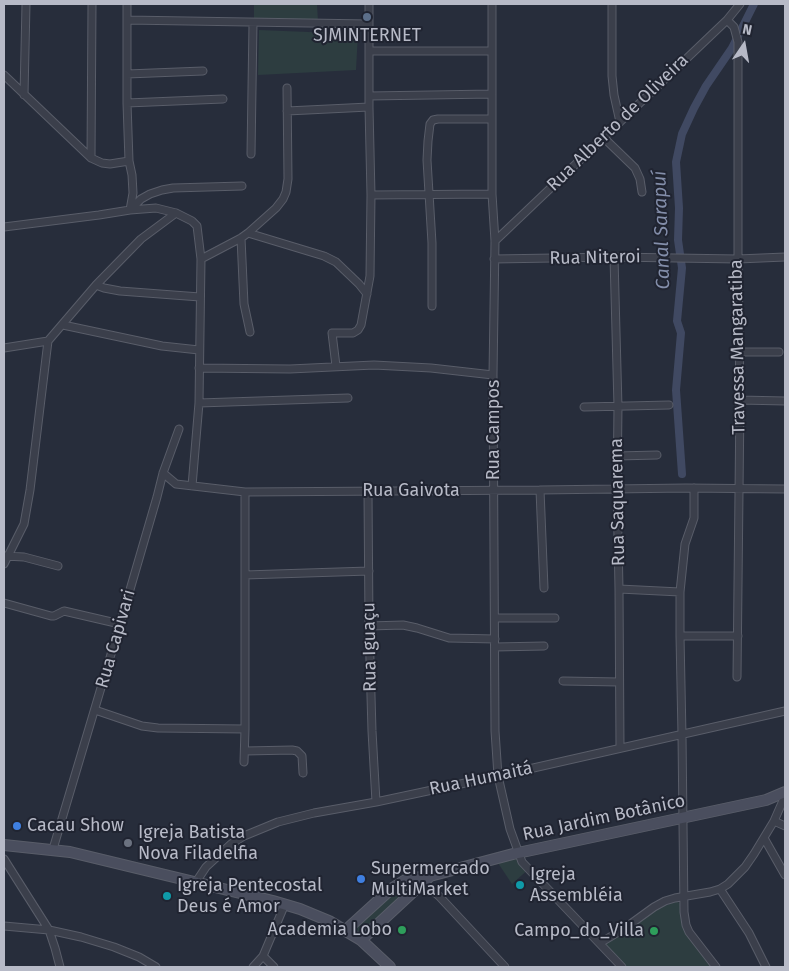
<!DOCTYPE html>
<meta charset="utf-8">
<style>
body{margin:0}
#map{position:relative;width:789px;height:971px;overflow:hidden;background:#272d3b;font-family:"Fira Sans",sans-serif}
canvas{display:block}
.frame{position:absolute;inset:0;border:5px solid #b7bac7;pointer-events:none}
.north{position:absolute;left:719px;top:20px;width:50px;height:50px;-webkit-text-stroke:4px #202431;paint-order:stroke;rotate:12deg;font-size:14px;font-weight:700;line-height:20px;text-align:center;color:#b7bac7}
.north::after{content:'';display:block;margin:auto;width:18px;height:22px;background:#b7bac7;clip-path:polygon(50% 0,100% 100%,50% 72%,0 100%)}
</style>
<div id="map">
<canvas width="789" height="971"></canvas>
<div class="frame"></div>
<div class="north">N</div>
</div>
<script>
const context = document.querySelector('canvas').getContext('2d');
context.lineJoin = 'round';
function fill(path, color) { context.fillStyle = color; context.fill(path, 'evenodd'); }
const shape = rows => new Path2D(rows.map(r => 'M' + r).join(''));
function trace(path, color, width, dash) { context.strokeStyle = color; context.lineWidth = width; context.lineCap = dash ? 'butt' : 'round'; context.setLineDash(dash || []); context.stroke(path); }
function label(font, color, halo, rows, align = 'center') {
  context.font = font + ' "Fira Sans",sans-serif'; context.lineWidth = 4; context.setLineDash([]); context.textBaseline = 'middle'; context.strokeStyle = halo; context.fillStyle = color; for (const [text, x, y, turn = 0] of rows) {
    context.save(); context.translate(x, y); context.rotate((+turn || 0) * Math.PI / 180); context.textAlign = isNaN(turn) ? turn : align; if (halo) context.strokeText(text, 0, 0); context.fillText(text, 0, 0); context.restore();
  }
}
const green = shape([
 [254,4,317,4,318,21,254,20],
 [259,30,358,34,356,70,258,75],
 [513,855,523,858,531,867,512,884,496,860],
 [410,882,415,885,366,939,354,932,353,926,403,884],
 [675,902,678,902,682,905,689,928,713,967,627,967,606,945,605,943,657,909]
]);
const canal = shape([
 [682,474,676,390,681,333,677,321,682,268,678,240,679,208,676,162,682,134,694,108,706,86,732,48,754,4]
]);
const minor = shape([
 [127,4,127,103,129,161,132,175,133,193,130,210],
 [492,4,492,194,495,241,493,375,495,731,498,776,510,829,522,862,622,967],
 [612,4,612,76,614,95,620,122],
 [127,20,369,24],
 [727,20,734,27,738,42,738,259,740,400,737,677],
 [369,51,492,51],
 [127,74,203,71],
 [4,75,91,158,102,163,110,164,129,161],
 [24,95,26,4],
 [369,96,492,94],
 [127,103,223,99],
 [287,111,369,107],
 [604,138,635,168,640,179,642,192],
 [251,154,253,23],
 [91,158,92,4],
 [371,195,492,194],
 [131,209,141,199,150,194,162,190,173,188,242,186],
 [4,227,99,215,130,210,156,208,176,213,192,221,197,226,201,259,199,403,192,486],
 [248,233,324,256,336,262,359,284,367,294],
 [241,238,244,304,250,332],
 [495,241,727,20,740,4],
 [614,257,618,407,617,489,619,589,620,748],
 [201,259,241,238,248,233,276,208,283,199,286,192,288,179,287,88],
 [494,259,614,257,738,259,785,257],
 [96,285,104,288,120,291,200,297],
 [432,306,432,243,427,160,428,141,430,124,433,120,438,119,492,119],
 [63,325,162,346,199,350],
 [4,348,48,341,96,285,141,239,176,213],
 [739,352,779,352],
 [336,366,332,333,353,333,358,330,361,325,370,276,371,195,369,107,369,4],
 [199,368,290,369,374,365,431,368,493,375],
 [740,400,785,401],
 [199,403,348,398],
 [584,407,669,405],
 [617,456,657,455],
 [163,473,176,484,245,492,540,490,686,488,785,489],
 [694,488,694,518,685,544,680,592,680,636,682,735,684,912,686,925,689,932,716,967],
 [540,490,544,588],
 [368,492,369,626,372,731,376,802],
 [5,556,24,557,58,566],
 [4,564,24,524,30,490,48,341],
 [245,575,369,571],
 [619,589,680,592],
 [4,603,51,616,54,616,64,611,120,624],
 [495,618,555,618],
 [369,626,403,625,417,628,449,638,495,639],
 [680,636,738,636],
 [495,647,544,646],
 [563,681,619,682],
 [95,710,142,726,158,728,245,729],
 [245,751,292,750,297,751,302,756,303,773],
 [244,762,245,729,245,492],
 [774,821,785,826],
 [764,838,785,875],
 [53,849,120,624,157,497,163,473,179,429],
 [4,859,49,930,55,948,60,967],
 [420,880,439,896,505,967],
 [196,882,206,867,231,844,244,836,278,822,314,813,376,802,498,776,785,711],
 [720,889,749,933,766,967],
 [4,926,49,930,81,937,114,947,139,957,156,967],
 [600,943,625,928,654,907,665,901,675,898,710,892,720,889,728,884,745,867,754,854,774,821,785,796],
 [263,956,274,967],
 [253,967,263,956,285,904]
]);
const secondary = shape([
 [4,845,70,852,273,901,300,909,329,921,361,940,390,967],
 [346,930,391,889,407,879,430,876,513,854,766,800,785,792],
 [361,940,430,876]
]);
const markers = [
 [367,17,5,"#5c6f8a"],
 [17,826,5,"#3f7fe0"],
 [128,843,5,"#6b7280"],
 [361,879,5,"#3f7fe0"],
 [520,885,5,"#0f9aa8"],
 [167,896,5,"#0f9aa8"],
 [402,930,5,"#2e9e5b"],
 [654,931,5,"#2e9e5b"]
];
const poiNames = [
 ["SJMINTERNET",367,36,"center"],
 ["Cacau Show",27,826],
 ["Igreja Batista",138,833],
 ["Nova Filadelfia",138,854],
 ["Supermercado",371,869],
 ["MultiMarket",371,890],
 ["Igreja",530,875],
 ["Assembléia",530,896],
 ["Igreja Pentecostal",177,886],
 ["Deus é Amor",177,907],
 ["Academia Lobo",392,930,"right"],
 ["Campo_do_Villa",644,931,"right"]
];
const streetNames = [
 ["Rua Alberto de Oliveira",618,123,-44],
 ["Rua Niteroi",595,258,-1],
 ["Travessa Mangaratiba",738,347,-91],
 ["Rua Campos",494,430,-90],
 ["Rua Gaivota",411,491],
 ["Rua Saquarema",618,502,-91],
 ["Rua Capivari",116,639,-74],
 ["Rua Iguaçu",370,647,-91],
 ["Rua Humaitá",481,779,-12],
 ["Rua Jardim Botânico",604,818,-12]
];
const waterNames = [
 ["Canal Sarapuí",662,230,-92]
];
fill(green, '#2d3d40');
trace(canal, '#404962', 8);
trace(minor, '#595d69', 9);
trace(secondary, '#595d69', 12);
trace(minor, '#3b3f4b', 7);
trace(secondary, '#4a4e5e', 10);
for (const [x, y, r, color] of markers) { const dot = new Path2D(); dot.arc(x, y, r, 0, 2 * Math.PI); context.fillStyle = color; context.fill(dot); trace(dot, '#202431', 2); }
label('18px', '#b7bac7', '#202431', poiNames, 'left');
label('18px', '#b7bac7', '#202431', streetNames);
label('italic 19px', '#838eaa', '#202431', waterNames);
</script>
